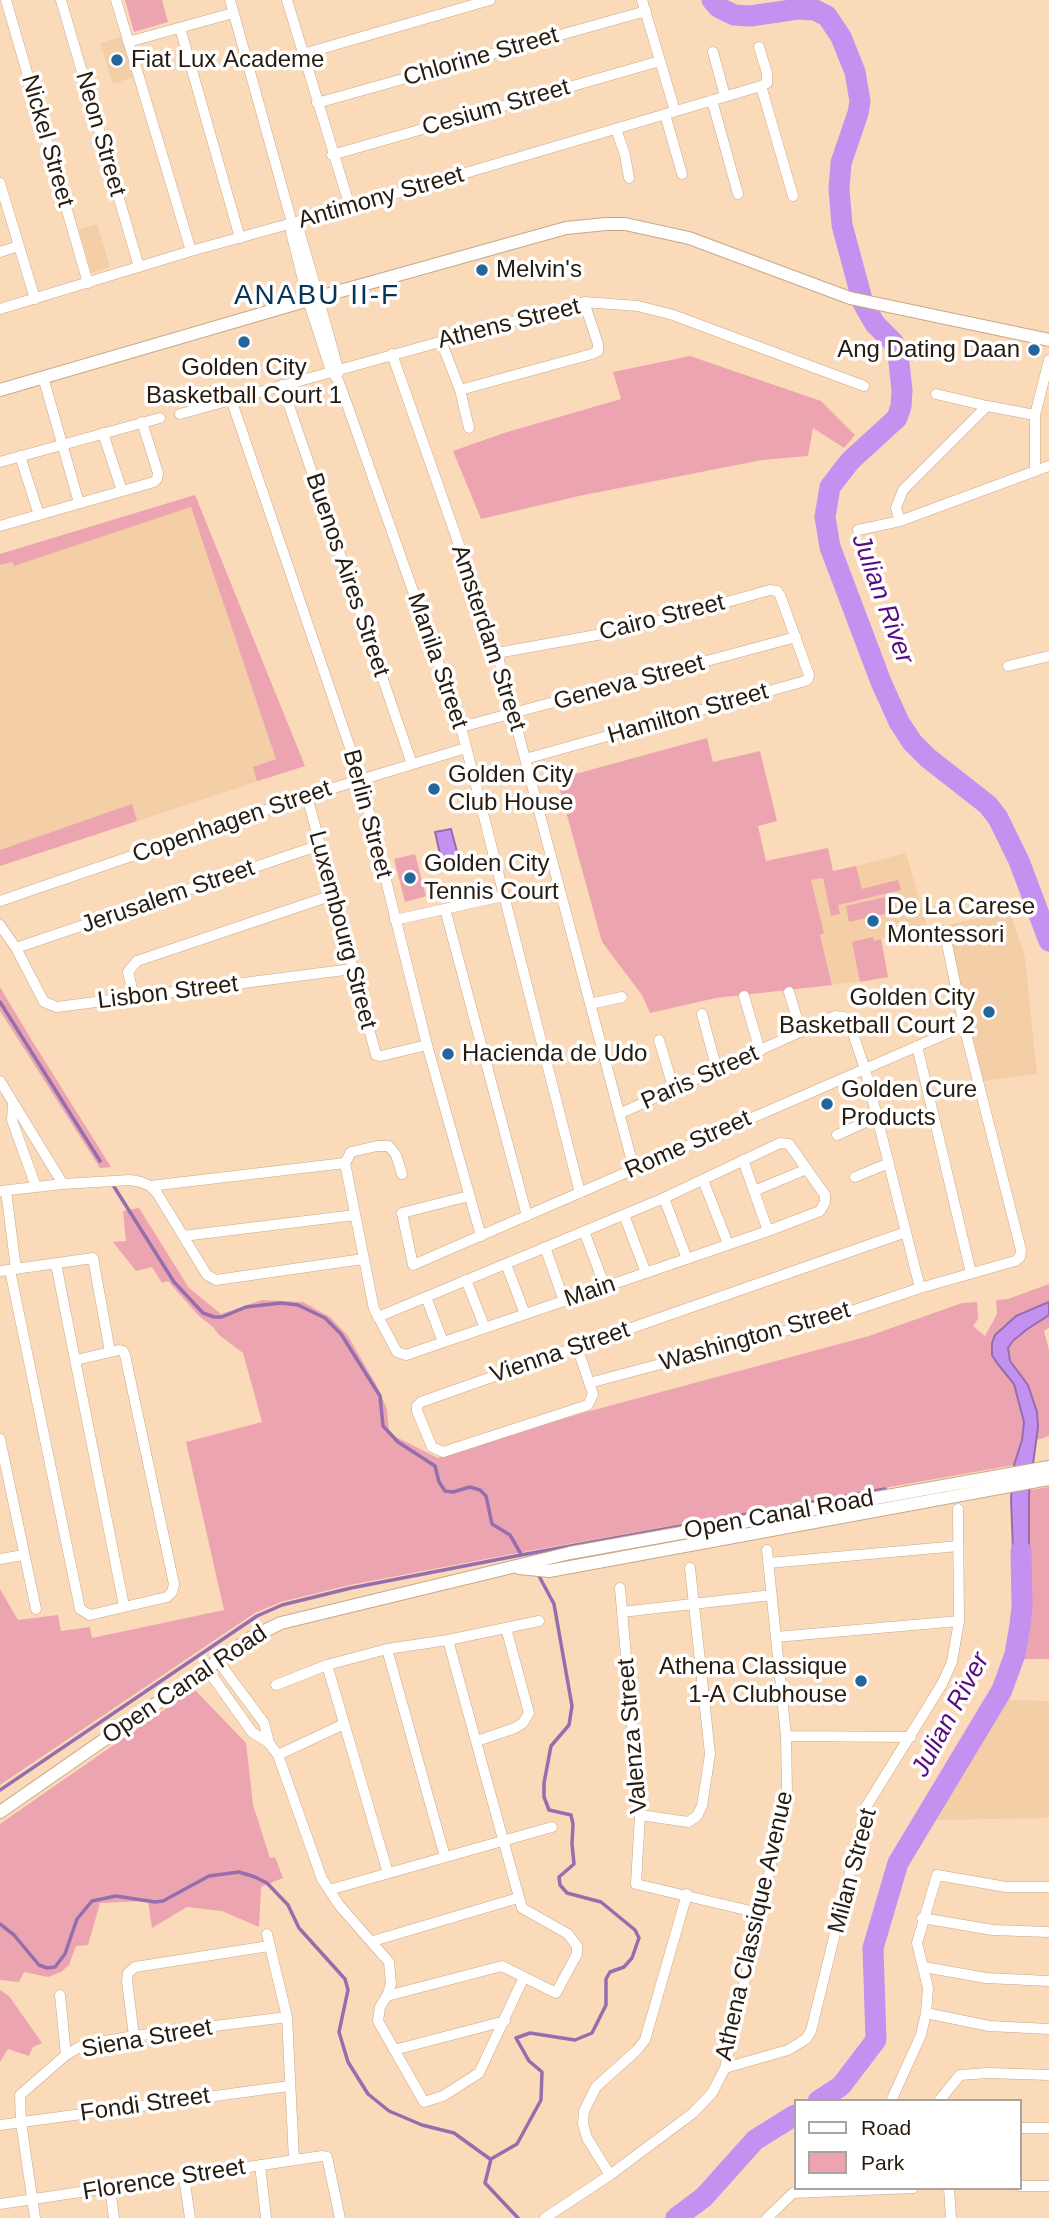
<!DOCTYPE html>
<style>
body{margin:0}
#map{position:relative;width:1049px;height:2218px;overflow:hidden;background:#fbdaba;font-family:Arial,sans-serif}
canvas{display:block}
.legend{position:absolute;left:794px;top:2099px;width:228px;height:91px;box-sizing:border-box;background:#fff;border:2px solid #a9a49f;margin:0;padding:9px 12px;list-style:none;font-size:21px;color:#271c0f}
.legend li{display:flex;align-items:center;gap:14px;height:35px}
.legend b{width:35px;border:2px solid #a9a49f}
</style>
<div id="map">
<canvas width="1049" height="2218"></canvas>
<ul class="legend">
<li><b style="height:9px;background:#fff"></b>Road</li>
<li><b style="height:19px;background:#eda4b1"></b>Park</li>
</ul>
</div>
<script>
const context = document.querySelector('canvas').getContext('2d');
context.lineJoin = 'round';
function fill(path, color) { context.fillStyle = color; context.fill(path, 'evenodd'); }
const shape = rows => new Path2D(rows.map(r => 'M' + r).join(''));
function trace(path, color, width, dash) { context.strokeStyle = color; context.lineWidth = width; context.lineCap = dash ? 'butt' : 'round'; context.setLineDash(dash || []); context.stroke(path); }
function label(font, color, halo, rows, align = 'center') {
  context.font = font + ' Arial,sans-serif'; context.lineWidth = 7; context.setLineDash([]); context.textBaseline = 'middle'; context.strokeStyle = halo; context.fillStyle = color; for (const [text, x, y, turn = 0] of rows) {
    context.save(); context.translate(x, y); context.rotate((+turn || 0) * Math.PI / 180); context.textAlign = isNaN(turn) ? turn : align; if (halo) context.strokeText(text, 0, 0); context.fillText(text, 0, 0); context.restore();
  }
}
const built = shape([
 [121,37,134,77,113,84,100,43],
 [97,224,110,267,91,273,79,229],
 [195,495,305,766,0,866,0,554],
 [906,853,928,929,881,939,888,977,832,985,820,934,824,933,810,878],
 [1009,910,1025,956,1037,1074,983,1081,946,926],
 [1007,1700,1049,1701,1049,1818,935,1820]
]);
const green = shape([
 [125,0,162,0,168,22,134,32],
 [690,356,821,401,855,435,844,448,813,428,808,456,762,460,579,496,481,519,453,451,504,433,621,399,613,372],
 [195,495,305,766,257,781,253,767,276,759,191,507,14,566,12,562,0,565,0,554],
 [707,738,713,762,760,751,777,821,758,826,766,861,828,848,833,871,856,866,862,889,898,880,901,890,838,905,840,914,831,916,823,878,811,880,824,933,820,935,832,985,716,998,650,1013,642,995,602,942,557,779],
 [132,804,137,821,0,866,0,850],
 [415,854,426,896,405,902,394,859],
 [885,897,889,913,849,922,846,906],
 [873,937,874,941,881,939,888,977,860,982,852,942],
 [0,987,31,1039,111,1167,100,1168,0,1011],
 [139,1208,189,1288,221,1314,262,1300,303,1302,330,1317,348,1336,378,1388,387,1409,389,1431,396,1437,438,1458,579,1414,869,1336,962,1303,977,1302,978,1319,973,1326,985,1336,997,1314,996,1300,1008,1299,1049,1284,1049,1302,1016,1316,997,1363,1014,1384,1023,1413,1024,1430,1014,1465,523,1552,350,1585,281,1602,255,1613,234,1627,0,1785,0,1589,18,1620,58,1615,61,1631,90,1627,92,1638,224,1610,186,1442,262,1422,243,1353,219,1335,213,1327,199,1316,168,1281,162,1283,152,1267,136,1271,113,1242,126,1241,123,1211],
 [1049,1315,1049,1328,1044,1331,1049,1350,1049,1436,1037,1440,1037,1412,1034,1401,1028,1385,1011,1362,1008,1348,1026,1330],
 [1049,1487,1049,1659,1024,1659,1030,1608,1030,1490],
 [194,1689,246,1743,253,1805,270,1858,275,1857,283,1878,261,1887,259,1927,222,1911,187,1907,152,1928,148,1901,100,1903,88,1945,76,1946,69,1965,61,1972,48,1977,24,1972,19,1982,0,1980,0,1824],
 [0,1990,9,1996,42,2043,33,2047,29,2056,8,2049,0,2062]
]);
const water = shape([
 [451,829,460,863,443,867,435,832,451,829],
 [1049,1302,1049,1315,1026,1330,1013,1341,1008,1348,1010,1361,1028,1385,1037,1412,1038,1427,1029,1493,1029,1576,1014,1577,1011,1498,1014,1465,1022,1440,1024,1422,1014,1384,997,1363,992,1355,992,1343,995,1335,1016,1316,1049,1302]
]);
const stream = shape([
 [0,1002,100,1161],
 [113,1185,174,1282,203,1313,214,1317,222,1317,246,1307,281,1303,298,1305,325,1318,341,1334,380,1396,383,1426,398,1442,435,1466,439,1482,445,1491,453,1492,470,1487,480,1490,486,1496,492,1524,510,1535,521,1554],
 [0,1790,257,1616,282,1605,351,1588,521,1555,885,1489],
 [0,1924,14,1935,39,1965,47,1968,55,1967,65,1954,77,1919,92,1901,116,1896,155,1902,163,1901,209,1876,239,1872,255,1877,267,1883,288,1905,299,1928,345,1979,348,1990,339,2032,348,2062,368,2094,389,2111,422,2125,454,2133,490,2159],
 [518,2218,485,2183,491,2159,517,2144,541,2100,542,2072,529,2061,516,2038,530,2033,575,2040,592,2033,606,2005,606,1979,610,1972,624,1967,632,1958,639,1938,635,1930,601,1902,567,1893,560,1885,559,1877,574,1864,572,1844,573,1824,571,1815,549,1810,544,1797,544,1783,551,1746,569,1725,572,1706,554,1604,539,1576]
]);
const river = shape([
 [712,0,718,7,734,15,750,16,798,9,815,10,827,16,841,37,855,72,860,101,858,113,841,163,839,189,842,225,863,303,875,324,893,342,898,354,902,390,901,406,897,418,850,461,830,487,825,517,830,547,881,682,899,722,912,742,928,758,988,805,998,818,1019,861,1049,941],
 [818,2101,841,2086,876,2040,873,1948,898,1863,1002,1690,1015,1654,1020,1625,1022,1606,1021,1551],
 [676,2218,704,2197,755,2140,795,2115]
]);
const minor = shape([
 [6,0,88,283],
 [61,0,139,267],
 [116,0,191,251],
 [230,0,292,223,291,232,308,300,331,371,338,380,349,410,461,727,580,1193],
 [287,0,350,207],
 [642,0,675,111],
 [180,28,240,238],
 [128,42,233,13],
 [759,47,767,73,767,83,761,86],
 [713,52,725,96],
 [303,54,490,0],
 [761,86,793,196],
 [712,100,738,194],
 [317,103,646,11],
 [665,114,682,174],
 [616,129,625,155,629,178],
 [332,155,660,61],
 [0,183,35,299],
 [292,223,299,230,310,268,339,372],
 [0,252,19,246],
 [0,309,191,251,350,207,761,86],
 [441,341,460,390,592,354,598,351,598,344,584,302],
 [392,354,497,653,634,1169],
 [43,377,79,503],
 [282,385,412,764],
 [460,390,469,428],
 [936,394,987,406],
 [231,399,361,780,427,1045,481,1236],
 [180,414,584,302,638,306,673,315,864,386],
 [1035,415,1035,470],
 [103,433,122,491],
 [20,456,39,515],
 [0,462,160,418],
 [900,521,896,508,903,490,987,406,1035,415,1049,360],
 [0,526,154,482,157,479,158,473,142,422],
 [858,530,900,521,1049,466],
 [497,653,630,629,770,590,777,591,780,595,809,675,808,679,805,681,525,759],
 [1008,666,1049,656],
 [461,727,796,637],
 [307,796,376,1055,381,1056,427,1045],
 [0,901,307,796,466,748],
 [445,909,527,1216],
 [395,920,503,896],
 [0,925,16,948,44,1002,57,1007,352,969],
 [16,948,320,845],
 [789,992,801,1032],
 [744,996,760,1051],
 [134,997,128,972,137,961,333,895],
 [590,1004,622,997],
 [702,1014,717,1070],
 [659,1040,674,1090],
 [917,1046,971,1273],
 [0,1081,63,1184],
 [13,1103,12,1120,36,1187],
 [619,1114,835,1016,844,1017,850,1025,865,1069,920,1288],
 [837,1135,877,1117],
 [743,1160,768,1231],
 [855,1177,889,1163],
 [703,1180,728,1244],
 [150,1186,345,1163],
 [0,1191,63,1184,130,1180,141,1182,150,1186,157,1193,207,1275,216,1280,363,1259],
 [6,1191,16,1269],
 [754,1191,807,1169],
 [469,1196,402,1213,413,1265,964,1026],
 [664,1198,687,1259],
 [624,1215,646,1273],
 [584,1231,605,1287],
 [183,1236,355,1215],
 [545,1247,564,1301],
 [56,1264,124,1606],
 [506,1264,525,1314],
 [10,1270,80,1609,90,1615,167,1597,172,1592,174,1584,125,1355,123,1351,119,1350,76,1360],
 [0,1271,93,1258,110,1352],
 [466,1280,485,1328],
 [426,1297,443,1342],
 [378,1317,664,1198,780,1143,789,1144,825,1195,825,1202,820,1211,768,1231,406,1355,397,1352,374,1309,345,1163,351,1152,377,1146,389,1146,396,1155,402,1174],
 [577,1347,593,1394,588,1405,443,1452,432,1447,417,1411,417,1406,421,1402,577,1347,906,1232],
 [589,1383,822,1321,920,1288,1015,1261,1020,1257,1021,1250,964,1026,947,944],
 [0,1439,36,1609],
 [0,1559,23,1555],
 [769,1563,958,1546],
 [620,1588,640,1815,636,1884,759,1913],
 [622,1612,772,1595],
 [776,1637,959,1621],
 [387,1649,445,1857],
 [218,1661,264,1723,269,1743,278,1755,322,1879,339,1905,389,1962,391,1984,387,1996,380,2007,378,2021,424,2102,443,2096,479,2073,524,1977],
 [327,1665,388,1873],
 [207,1669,252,1732,269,1743],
 [276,1685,327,1665,387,1649,448,1640,539,1621],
 [786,1736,911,1737],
 [477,1741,515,1728,523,1723,529,1713,506,1628],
 [278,1755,344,1724],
 [640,1815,688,1822,697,1816,702,1806,710,1754,690,1568],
 [329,1890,552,1827],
 [922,1918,993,1930,1049,1932],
 [267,1934,287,2017,294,2160],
 [373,1941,518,1898],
 [924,1967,986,1978,1049,1981],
 [60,1995,66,2055],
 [387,1996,502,1966,556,1993,577,1954,577,1946,568,1934,522,1908,448,1640],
 [926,2013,989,2026,1049,2029],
 [134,2036,127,1981,128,1973,135,1967,269,1946],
 [394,2050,505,2021],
 [725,2068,788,2050,806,2039,811,2031,866,1807,942,1684,952,1662,959,1621,958,1509],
 [891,2101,921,2035,926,2013,928,1988,917,1943,937,1875,1006,1887,1049,1887],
 [939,2101,960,2075,988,2073,1049,2075],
 [0,2125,289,2086],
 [1019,2128,1049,2128],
 [260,2165,266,2218],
 [610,2175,587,2138,583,2124,584,2111,596,2087,637,2050,645,2040,687,1894],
 [184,2177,190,2218],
 [1019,2186,1049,2186],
 [110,2188,114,2218],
 [949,2188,951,2218],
 [0,2204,322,2156,327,2157,340,2218],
 [35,2218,21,2122,20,2095,66,2055,83,2045,134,2036,287,2017],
 [545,2218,610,2175,693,2113,712,2093,725,2068,787,1794,786,1736,767,1550],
 [767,2218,793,2193,913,2188]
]);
const tertiary = shape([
 [0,390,319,297,566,228,606,224,625,224,689,238,850,298,1049,340]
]);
const secondary = shape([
 [519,1568,549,1571,1049,1479],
 [0,1812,252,1637,281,1623,570,1553,1049,1467]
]);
const markers = [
 [117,60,7,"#24659b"],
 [482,270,7,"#24659b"],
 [244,342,7,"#24659b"],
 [1034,350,7,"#24659b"],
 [434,789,7,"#24659b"],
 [410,878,7,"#24659b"],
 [873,921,7,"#24659b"],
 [989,1012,7,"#24659b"],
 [448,1054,7,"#24659b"],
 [827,1104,7,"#24659b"],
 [861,1681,7,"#24659b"]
];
const streetNames = [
 ["Chlorine Street",481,57,-16],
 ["Cesium Street",496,108,-16],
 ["Neon Street",100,134,74],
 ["Nickel Street",47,141,74],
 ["Antimony Street",381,198,-16],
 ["Athens Street",509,324,-14],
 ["Buenos Aires Street",347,575,71],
 ["Cairo Street",662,618,-14],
 ["Amsterdam Street",488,638,72],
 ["Manila Street",437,661,71],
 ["Geneva Street",629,683,-15],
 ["Hamilton Street",688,714,-16],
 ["Berlin Street",367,814,75],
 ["Copenhagen Street",232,822,-19],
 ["Jerusalem Street",168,897,-19],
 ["Luxembourg Street",342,930,75],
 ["Lisbon Street",168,993,-7],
 ["Paris Street",700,1078,-24],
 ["Rome Street",688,1145,-24],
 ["Main",590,1292,-19],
 ["Washington Street",755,1337,-16],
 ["Vienna Street",560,1353,-19],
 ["Open Canal Road",779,1515,-10],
 ["Open Canal Road",185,1685,-34],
 ["Valenza Street",633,1736,-95],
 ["Milan Street",853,1871,-75],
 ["Athena Classique Avenue",755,1926,-77],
 ["Siena Street",147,2039,-10],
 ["Fondi Street",145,2105,-8],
 ["Florence Street",164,2180,-9]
];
const poiNames = [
 ["Fiat Lux Academe",131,60],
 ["Melvin's",496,270],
 ["Ang Dating Daan",1020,350,"right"],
 ["Golden City",244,368,"center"],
 ["Basketball Court 1",244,396,"center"],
 ["Golden City",448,775],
 ["Club House",448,803],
 ["Golden City",424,864],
 ["Tennis Court",424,892],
 ["De La Carese",887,907],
 ["Montessori",887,935],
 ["Golden City",975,998,"right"],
 ["Basketball Court 2",975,1026,"right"],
 ["Hacienda de Udo",462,1054],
 ["Golden Cure",841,1090],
 ["Products",841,1118],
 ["Athena Classique",847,1667,"right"],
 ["1-A Clubhouse",847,1695,"right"]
];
const waterNames = [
 ["Julian River",882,599,70],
 ["Julian River",951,1715,-62]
];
const quarterNames = [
 ["ANABU II-F",317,296]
];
fill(built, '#f4cea7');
fill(green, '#eda4b1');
fill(water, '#c491f1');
trace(water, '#956ead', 2);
trace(stream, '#956ead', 3.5);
trace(river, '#c491f1', 21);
trace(minor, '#c7a888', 11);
trace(tertiary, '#c7a888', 14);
trace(secondary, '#c7a888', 14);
trace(minor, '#fff', 10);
trace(tertiary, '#fff', 12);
trace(secondary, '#fff', 12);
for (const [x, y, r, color] of markers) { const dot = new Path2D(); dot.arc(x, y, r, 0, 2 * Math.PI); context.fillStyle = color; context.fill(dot); trace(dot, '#fff', 2.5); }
label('24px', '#271c0f', '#fff', streetNames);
label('24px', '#271c0f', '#fff', poiNames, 'left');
label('italic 26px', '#560d81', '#fff', waterNames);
context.letterSpacing = '2px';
label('28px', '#053559', '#fff', quarterNames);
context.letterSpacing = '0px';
</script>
